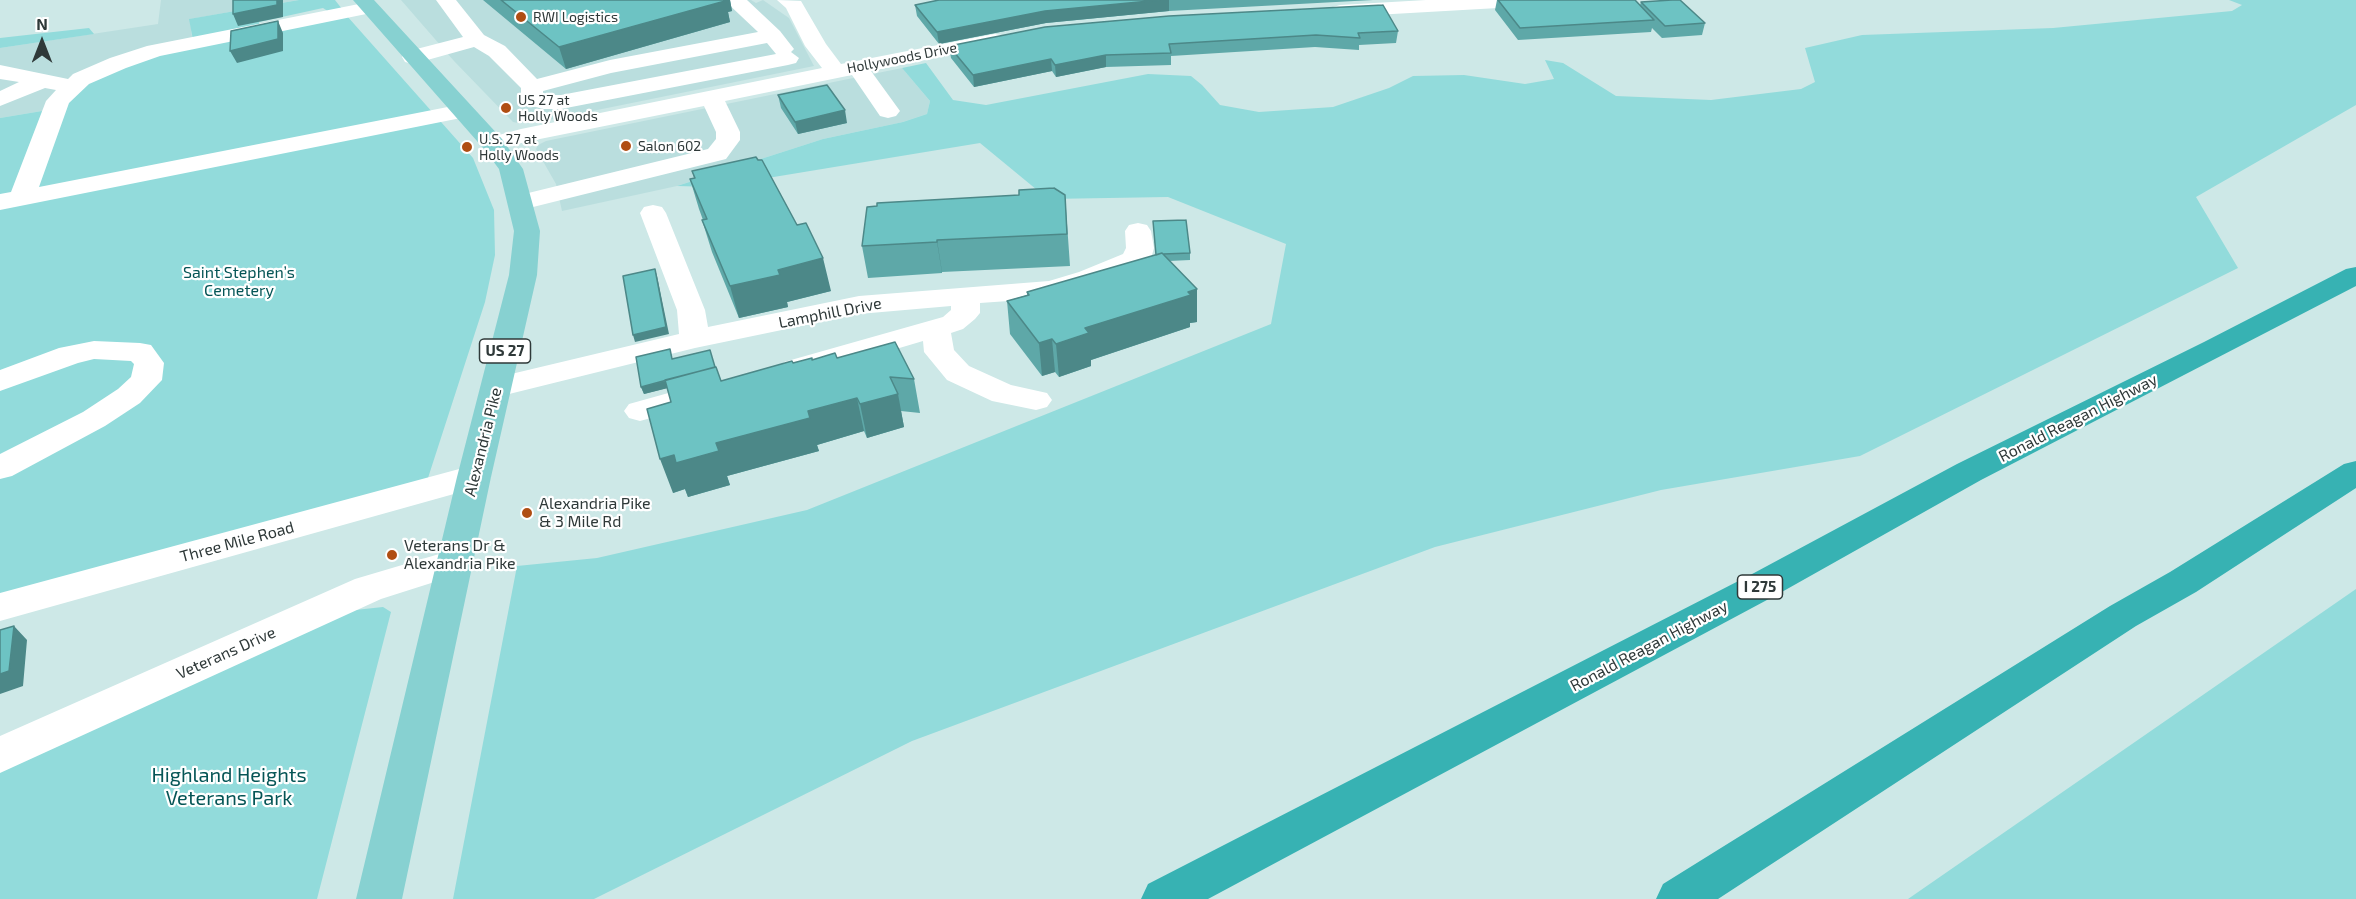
<!DOCTYPE html>
<meta charset="utf-8">
<style>
body{margin:0}
#map{position:relative;width:2356px;height:899px;overflow:hidden;background:#cde8e7;font-family:"Exo 2",sans-serif}
canvas{display:block}
.north{position:absolute;left:12px;top:12px;width:60px;height:60px;-webkit-text-stroke:4px #fff;paint-order:stroke;rotate:0deg;font-size:16px;font-weight:700;line-height:24px;text-align:center;color:#2f3939}
.north::after{content:'';display:block;margin:auto;width:21px;height:27px;background:#2f3939;clip-path:polygon(50% 0,100% 100%,50% 72%,0 100%)}
</style>
<div id="map">
<canvas width="2356" height="899"></canvas>
<div class="north">N</div>
</div>
<script>
const context = document.querySelector('canvas').getContext('2d');
context.lineJoin = 'round';
function fill(path, color) { context.fillStyle = color; context.fill(path, 'evenodd'); }
const shape = rows => new Path2D(rows.map(r => 'M' + r).join(''));
function trace(path, color, width, dash) { context.strokeStyle = color; context.lineWidth = width; context.lineCap = dash ? 'butt' : 'round'; context.setLineDash(dash || []); context.stroke(path); }
function label(font, color, halo, rows, align = 'center') {
  context.font = font + ' "Exo 2",sans-serif'; context.lineWidth = 4.5; context.setLineDash([]); context.textBaseline = 'middle'; context.strokeStyle = halo; context.fillStyle = color; for (const [text, x, y, turn = 0] of rows) {
    context.save(); context.translate(x, y); context.rotate((+turn || 0) * Math.PI / 180); context.textAlign = isNaN(turn) ? turn : align; if (halo) context.strokeText(text, 0, 0); context.fillText(text, 0, 0); context.restore();
  }
}
const built = shape([
 [161,0,299,0,190,19,193,46,60,108,0,118,0,48,158,24],
 [401,0,751,0,756,3,763,0,789,18,814,66,543,121,518,123,513,122,454,61],
 [902,68,930,101,927,114,903,122,823,139,677,186,562,211,556,184,536,149,538,145,546,141]
]);
const green = shape([
 [299,0,335,0,342,9,329,12,323,8,259,22,260,28,193,40,189,19],
 [2229,0,2356,0,2356,105,2196,197,2238,268,1860,456,1661,490,1435,547,912,741,594,899,453,899,517,566,597,558,807,510,1271,324,1286,244,1168,197,1048,199,980,143,713,187,677,186,823,139,903,122,927,114,930,101,902,68,926,63,953,100,986,105,1148,74,1191,76,1202,85,1220,105,1259,112,1333,107,1389,88,1413,76,1464,75,1525,84,1554,79,1545,60,1563,63,1616,96,1711,100,1801,89,1815,82,1805,48,1862,35,2053,28,2232,11,2242,5],
 [347,16,473,158,494,210,495,255,485,302,427,481,0,598,0,118,60,108,81,83,142,58],
 [89,28,94,34,0,48,0,38],
 [2356,589,2356,899,1908,899],
 [383,607,391,612,317,899,0,899,0,770,346,611]
]);
const minor = shape([
 [436,0,456,0,484,35,505,46,537,79,610,60,758,32,724,0,747,0,780,31,794,49,791,52,799,58,796,63,788,65,561,109,544,109,524,104,521,99,521,88,489,56,474,47,413,64,405,62,402,57,405,52,463,37,436,0],
 [767,43,776,54,561,95,543,95,543,91,611,73,767,43],
 [777,0,801,1,826,44,841,64,994,34,1002,35,1005,40,1002,45,994,46,871,71,900,111,896,116,888,118,880,116,852,75,725,101,740,132,740,140,726,159,521,210,512,207,508,202,512,197,708,149,716,139,716,132,704,106,525,142,493,151,484,149,481,144,484,139,521,129,822,68,805,46,786,8,777,0],
 [1426,0,1543,0,1540,4,1533,6,1340,17,1333,15,1330,11,1333,7,1340,5,1426,0],
 [369,2,376,4,379,8,376,12,160,56,126,68,89,84,69,103,39,187,463,104,471,106,475,111,471,116,0,210,0,194,11,192,46,101,56,90,45,88,0,106,0,91,19,82,0,79,0,65,68,79,73,74,110,58,147,46,369,2],
 [653,205,662,207,666,213,705,310,708,327,859,296,1049,281,1079,272,1123,254,1126,248,1125,231,1129,225,1138,223,1147,225,1151,231,1154,248,1152,255,1143,266,1099,284,1051,298,980,303,980,313,975,319,963,329,951,333,954,350,969,366,1011,385,1047,393,1052,400,1047,407,1036,410,992,401,947,380,924,352,923,341,795,379,784,376,780,369,784,362,943,317,951,310,951,306,859,314,695,348,497,397,486,394,481,387,486,380,679,334,677,310,640,213,644,207,653,205],
 [94,341,140,343,151,345,164,363,162,380,140,403,105,426,12,476,0,479,0,454,83,412,118,389,131,377,134,364,131,361,94,359,78,363,0,391,0,370,59,348,94,341],
 [690,387,701,390,706,397,701,404,640,421,629,418,624,411,629,404,690,387],
 [474,465,486,469,491,477,486,485,0,621,0,593,474,465],
 [456,549,469,553,474,562,469,571,381,599,0,773,0,736,355,579,456,549]
]);
const major = shape([
 [353,0,374,0,502,139,523,169,540,231,537,275,491,477,402,899,356,899,457,477,509,275,514,231,499,169,484,149,353,0]
]);
const highway = shape([
 [2356,267,2356,286,1981,480,1780,593,1208,899,1141,899,1148,884,1754,573,1957,464,2204,342,2346,269,2356,267],
 [2356,461,2356,488,2196,592,2136,626,1718,899,1656,899,1663,884,2110,606,2170,572,2344,464,2356,461]
]);
const wall = shape([
 [483,0,730,0,732,11,728,12,730,22,566,69],
 [939,0,1373,0,1169,11,1046,23,939,44,917,16,915,5],
 [1497,0,1635,0,1640,5,1641,2,1705,23,1702,35,1662,38,1652,28,1651,32,1518,40,1495,10],
 [1398,31,1396,43,1359,45,1359,50,1315,47,1171,56,1171,65,1106,67,1056,77,1052,71,974,87,951,58,949,46],
 [778,95,847,123,798,134,781,108],
 [692,171,831,291,787,302,788,307,739,318,712,252,702,220,703,220,699,209,690,179,694,178],
 [1065,195,1070,266,942,272,942,273,868,278,862,246],
 [1153,221,1190,253,1190,260,1169,261,1197,322,1190,323,1190,327,1091,360,1091,366,1059,377,1055,372,1042,376,1010,334,1007,301,1027,295,1027,292,1156,255],
 [837,358,914,379,920,413,901,411,904,427,867,438,864,431,817,445,819,451,727,476,730,485,688,497,685,489,673,493,671,402,667,388,644,394,641,387,673,359,721,381,793,363,812,360]
]);
const shadedWall = shape([
 [277,0,283,0,283,17,238,26,233,14],
 [716,0,730,0,732,11,728,12,730,22,566,69,559,47],
 [1160,0,1169,0,1169,11,1046,23,939,44,937,32,1045,11],
 [278,21,283,33,283,51,237,63,230,51],
 [1106,55,1106,67,1056,77,1055,65],
 [1051,59,1052,71,974,87,973,75],
 [845,110,847,123,798,134,795,122],
 [937,240,942,272,942,273,937,242],
 [823,258,831,291,787,302,788,307,739,318,730,286,778,270],
 [655,269,657,276,669,334,635,342,633,335],
 [1197,289,1197,322,1190,323,1190,327,1091,360,1091,366,1059,377,1056,344,1085,328],
 [1052,339,1055,372,1042,376,1039,343],
 [666,381,668,388,644,394,641,387],
 [898,394,904,427,867,438,860,404],
 [857,398,864,431,817,445,819,451,727,476,730,485,688,497,685,489,673,493,660,459,716,443,808,411],
 [14,626,27,640,23,686,0,694,0,674]
]);
const building = shape([
 [233,0,277,0,277,5,233,14,233,0],
 [501,0,723,0,725,1,559,47,501,0],
 [939,0,1160,0,1045,11,937,32,915,5,939,0],
 [1498,0,1635,0,1654,20,1520,28,1498,0],
 [1672,0,1680,0,1705,23,1665,26,1641,2,1672,0],
 [1383,5,1398,31,1358,33,1360,38,1316,35,1169,44,1171,53,1106,55,1055,65,1051,59,973,75,949,46,1045,27,1169,16,1383,5],
 [278,21,278,39,230,51,231,31,278,21],
 [827,85,845,110,795,122,778,95,827,85],
 [756,157,758,160,762,160,797,225,806,223,823,258,778,270,780,275,730,286,702,220,707,219,690,179,695,178,692,171,756,157],
 [1054,188,1065,195,1067,234,937,240,937,242,862,246,867,207,877,206,877,203,1019,195,1019,190,1054,188],
 [1186,220,1190,253,1163,254,1162,253,1156,255,1153,221,1186,220],
 [1162,253,1197,289,1188,292,1191,295,1085,328,1089,333,1056,344,1052,339,1039,343,1007,301,1029,295,1027,292,1162,253],
 [655,269,666,327,633,335,623,276,655,269],
 [895,342,914,379,890,377,898,394,860,404,857,398,808,411,810,418,716,443,719,451,676,463,674,455,660,459,647,409,671,402,665,380,716,367,721,381,792,361,793,363,812,358,812,360,835,353,837,358,895,342],
 [670,349,672,359,710,350,715,367,641,387,636,357,670,349],
 [14,626,9,671,0,674,0,630,14,626]
]);
const markers = [
 [521,17,6,"#b04e13"],
 [506,108,6,"#b04e13"],
 [626,146,6,"#b04e13"],
 [467,147,6,"#b04e13"],
 [527,513,6,"#b04e13"],
 [392,555,6,"#b04e13"]
];
const farPoinames = [
 ["RWI Logistics",533,17],
 ["US 27 at",518,100],
 ["Holly Woods",518,116],
 ["U.S. 27 at",479,139],
 ["Holly Woods",479,155],
 ["Salon 602",638,146]
];
const farStreetnames = [
 ["Hollywoods Drive",902,58,-11]
];
const shields = [
 [505,351,51],
 [1760,587,45]
];
const shieldNames = [
 ["US 27",505,351],
 ["I 275",1760,587]
];
const parkNames = [
 ["Saint Stephen’s",239,273],
 ["Cemetery",239,291]
];
const streetNames = [
 ["Lamphill Drive",830,313,-11],
 ["Ronald Reagan Highway",2078,418,-27],
 ["Alexandria Pike",483,442,-76],
 ["Three Mile Road",237,542,-15],
 ["Ronald Reagan Highway",1649,646,-28],
 ["Veterans Drive",226,653,-24]
];
const poiNames = [
 ["Alexandria Pike",539,504],
 ["& 3 Mile Rd",539,522],
 ["Veterans Dr &",404,546],
 ["Alexandria Pike",404,564]
];
const nearParknames = [
 ["Highland Heights",229,775],
 ["Veterans Park",229,798]
];
fill(built, '#badede');
fill(green, '#92dbdb');
fill(minor, '#fff');
fill(major, '#87d1d1');
fill(highway, '#37b2b3');
fill(wall, '#5ea8a8');
fill(shadedWall, '#4c8888');
fill(building, '#6dc3c3');
trace(building, '#4c8888', 1.5);
for (const [x, y, r, color] of markers) { const dot = new Path2D(); dot.arc(x, y, r, 0, 2 * Math.PI); context.fillStyle = color; context.fill(dot); trace(dot, '#fff', 2); }
label('14px', '#2f3939', '#fff', farPoinames, 'left');
label('14px', '#2f3939', '#fff', farStreetnames);
for (const [x, y, w] of shields) { const box = new Path2D(); box.roundRect(x - w / 2, y - 12, w, 24, 4.5); context.fillStyle = '#fff'; context.fill(box); trace(box, '#2f3939', 1.5); }
label('bold 15px', '#2f3939', null, shieldNames);
label('16px', '#055556', '#fff', parkNames);
label('16px', '#2f3939', '#fff', streetNames);
label('16px', '#2f3939', '#fff', poiNames, 'left');
label('20px', '#055556', '#fff', nearParknames);
</script>
